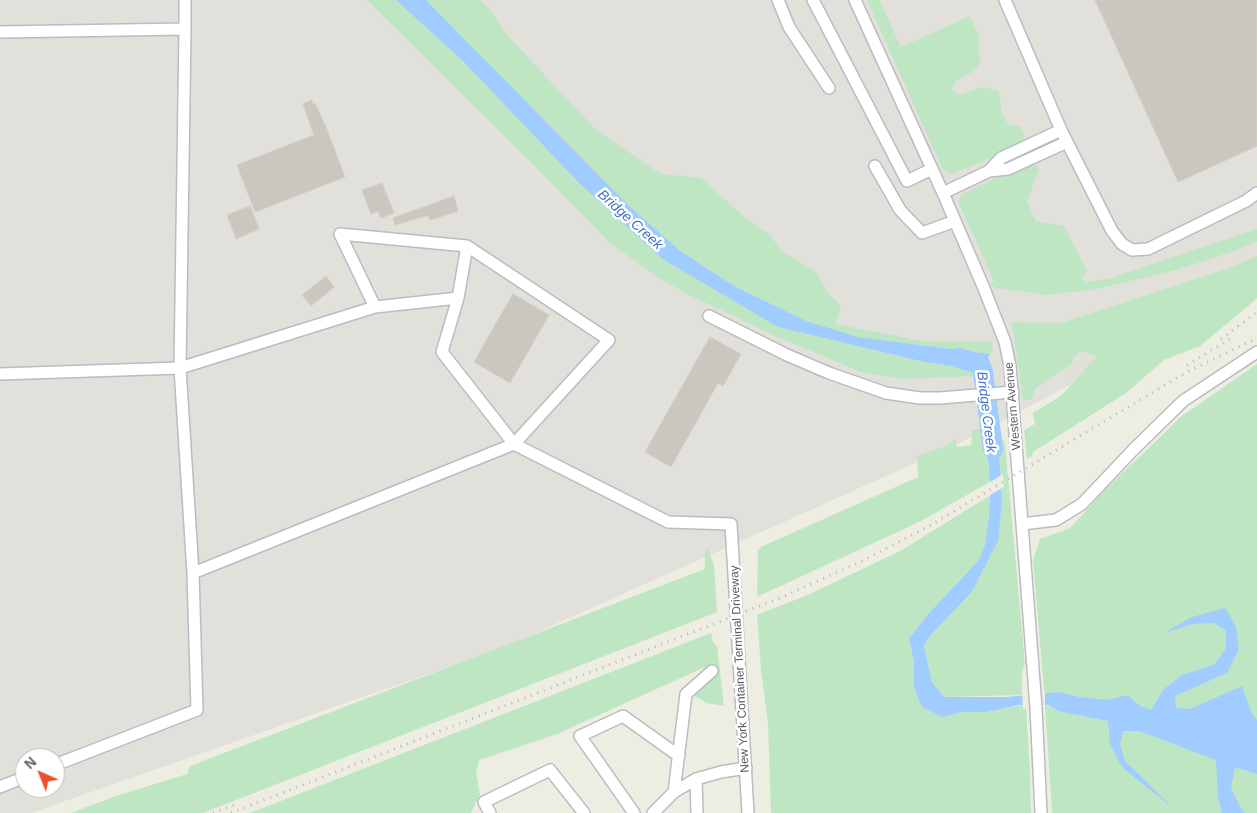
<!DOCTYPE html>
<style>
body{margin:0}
#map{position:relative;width:1257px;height:813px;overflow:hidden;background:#eeede2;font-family:Helvetica,sans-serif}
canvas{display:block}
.north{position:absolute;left:15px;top:748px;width:50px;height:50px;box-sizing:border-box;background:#fff;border:1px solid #bdbfc1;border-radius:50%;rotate:316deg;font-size:14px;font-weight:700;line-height:20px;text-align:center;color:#5b5e64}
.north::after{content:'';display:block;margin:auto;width:18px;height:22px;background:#ec4f2b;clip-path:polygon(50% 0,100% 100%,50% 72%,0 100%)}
</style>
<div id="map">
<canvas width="1257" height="813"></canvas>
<div class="north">N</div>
</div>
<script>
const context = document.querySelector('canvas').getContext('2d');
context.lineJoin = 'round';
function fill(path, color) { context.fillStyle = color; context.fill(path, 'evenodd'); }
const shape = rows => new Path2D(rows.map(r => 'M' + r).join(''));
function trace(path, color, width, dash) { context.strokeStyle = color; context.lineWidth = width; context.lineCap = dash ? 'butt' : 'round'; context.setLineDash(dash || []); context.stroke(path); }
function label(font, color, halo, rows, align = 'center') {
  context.font = font + ' Helvetica,sans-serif'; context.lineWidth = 5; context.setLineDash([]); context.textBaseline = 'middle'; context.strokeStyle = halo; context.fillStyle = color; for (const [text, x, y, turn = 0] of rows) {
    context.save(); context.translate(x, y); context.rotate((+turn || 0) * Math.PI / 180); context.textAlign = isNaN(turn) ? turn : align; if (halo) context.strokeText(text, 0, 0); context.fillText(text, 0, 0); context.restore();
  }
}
const industrial = shape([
 [0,0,1257,0,1257,271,1163,336,960,443,500,649,31,813,0,813],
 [25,758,55,758,55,788,25,788]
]);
const green = shape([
 [367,0,396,0,463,61,580,184,664,260,778,327,923,362,979,370,973,376,904,379,861,372,773,335,687,294,656,276,609,242,537,168],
 [426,0,480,0,487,6,507,35,596,130,661,174,701,178,743,216,769,234,782,251,816,272,826,291,841,306,835,324,917,340,937,342,991,341,993,350,990,354,858,337,806,321,734,286,679,250,627,204],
 [867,0,879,0,901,47,970,16,979,37,978,48,981,63,974,71,955,81,952,90,960,95,983,87,998,91,1002,113,1008,124,1020,127,1024,133,1024,140,1021,145,953,174,943,170],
 [1029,163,1036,165,1039,169,1027,202,1036,221,1064,226,1087,271,1080,278,1087,282,1108,279,1257,229,1257,241,1237,250,1176,270,1092,290,1045,295,992,287,991,284,994,282,958,201,962,194],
 [1257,256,1257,298,1248,306,1200,346,1164,360,1126,393,1033,452,1032,456,1027,459,1024,430,1035,424,1033,413,1061,396,1097,356,1081,351,1073,357,1072,363,1034,390,1033,397,1029,400,1023,400,1020,375,1011,322,1061,323,1233,267],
 [1257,364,1257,813,1052,813,1045,705,1053,708,1052,693,1045,694,1044,689,1033,560,1040,539,1070,528,1109,486,1182,416],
 [982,413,984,416,990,482,919,522,757,597,758,550,761,547,918,477,917,456,947,446,955,438,957,447,971,445,972,431,979,429],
 [998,430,1005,444,1025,664,1022,672,1022,695,944,697,932,682,924,647,931,635,971,593,1002,500],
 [989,496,989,516,985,545,978,561,929,613,909,638,914,663,914,687,943,717,962,712,987,712,1023,705,1023,709,1026,709,1030,772,1031,813,771,813,768,723,761,670,757,615,810,594,902,550],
 [708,549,714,565,717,612,203,813,71,813,113,797,187,774,190,766,705,569,705,550],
 [711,633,713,642,717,646,724,706,707,703,693,695,709,681,705,667,557,734,479,760,476,773,480,794,471,813,250,813]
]);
const water = shape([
 [396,0,426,0,627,204,679,250,734,286,806,321,858,337,990,354,979,370,924,362,778,327,664,260,580,184,463,61],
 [984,416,998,430,1002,500,998,541,971,593,931,635,924,646,932,682,944,697,1006,697,1059,692,1079,697,1108,700,1128,695,1140,706,1151,710,1164,689,1182,675,1214,665,1226,648,1226,631,1214,623,1193,624,1164,633,1192,617,1225,608,1236,626,1239,649,1227,673,1175,696,1176,708,1190,709,1242,686,1252,714,1257,720,1257,774,1235,767,1231,788,1240,807,1245,813,1222,813,1218,797,1216,760,1139,731,1123,731,1120,744,1125,761,1174,809,1122,767,1110,744,1108,721,1058,711,1048,705,1020,705,987,712,962,712,943,717,922,707,914,687,914,663,909,638,929,613,978,561,985,545,989,516,990,482]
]);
const pier = shape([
 [1003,474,1004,487,987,497,987,484],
 [1045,691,1045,708,1023,708,1022,693]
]);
const river = shape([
 [958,358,980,364,983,372,993,449]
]);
const building = shape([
 [1095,0,1257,0,1257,146,1178,182,1095,0],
 [312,100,313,104,315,103,327,130,345,177,255,212,237,165,314,135,303,104,312,100],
 [382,183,394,213,381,218,378,211,371,214,362,190,382,183],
 [454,196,458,211,430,220,428,215,395,225,393,218,454,196],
 [250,206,259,229,236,239,227,215,250,206],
 [326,276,334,287,311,306,302,295,326,276],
 [513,294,549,315,510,383,474,362,513,294],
 [710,337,741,354,723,386,718,383,671,467,645,452,710,337]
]);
const minor = shape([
 [185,0,185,29],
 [778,0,789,27,829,88],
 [813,0,907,181,932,169],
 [855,0,943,193,983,286,1005,342,1010,366,1036,708,1041,813],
 [1005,0,1061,130,1112,231,1122,244,1132,250,1148,249,1246,201,1257,193],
 [0,32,185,29,180,368,193,573,197,710,55,765],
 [875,166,900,210,922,233,955,221],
 [989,171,1001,158,1061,130],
 [943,193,989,171,1008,169,1067,142],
 [375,307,340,234,467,246],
 [709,316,787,355,829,373,886,393,920,398,940,398,1013,392],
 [0,374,180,368,375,307,458,298,442,352,514,444,668,522,731,524,748,813],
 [1022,524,1056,520,1082,504,1133,450,1183,401,1257,352],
 [193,573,514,444,609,340,467,246,458,298],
 [712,671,686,694,674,792,696,779,721,772,746,768],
 [696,779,697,813],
 [0,787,25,777],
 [490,813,484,802,550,770,584,813],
 [634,813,580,736,623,716,679,756],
 [653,813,674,792]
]);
const rail = shape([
 [1221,339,1257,312],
 [1187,365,1230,339],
 [213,813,239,803],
 [231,813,780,598,860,562,931,525,1185,373,1257,338]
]);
const streetNames = [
 ["Western Avenue",1013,406,-95],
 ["New York Container Terminal Driveway",740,669,-93]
];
const waterNames = [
 ["Bridge Creek",630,220,42],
 ["Bridge Creek",986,412,83]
];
fill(industrial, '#e1e0da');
fill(green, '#bee6c3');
fill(water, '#a1ccff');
fill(pier, '#eeede2');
trace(river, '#a1ccff', 20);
fill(building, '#c9c7c0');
trace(building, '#d3cfc1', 1);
trace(minor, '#babcc2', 14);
trace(minor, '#fff', 11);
trace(rail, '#b6b7b7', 3, [1, 6]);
label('12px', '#5b5e64', '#fff', streetNames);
label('italic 14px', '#4273c5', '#fff', waterNames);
</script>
